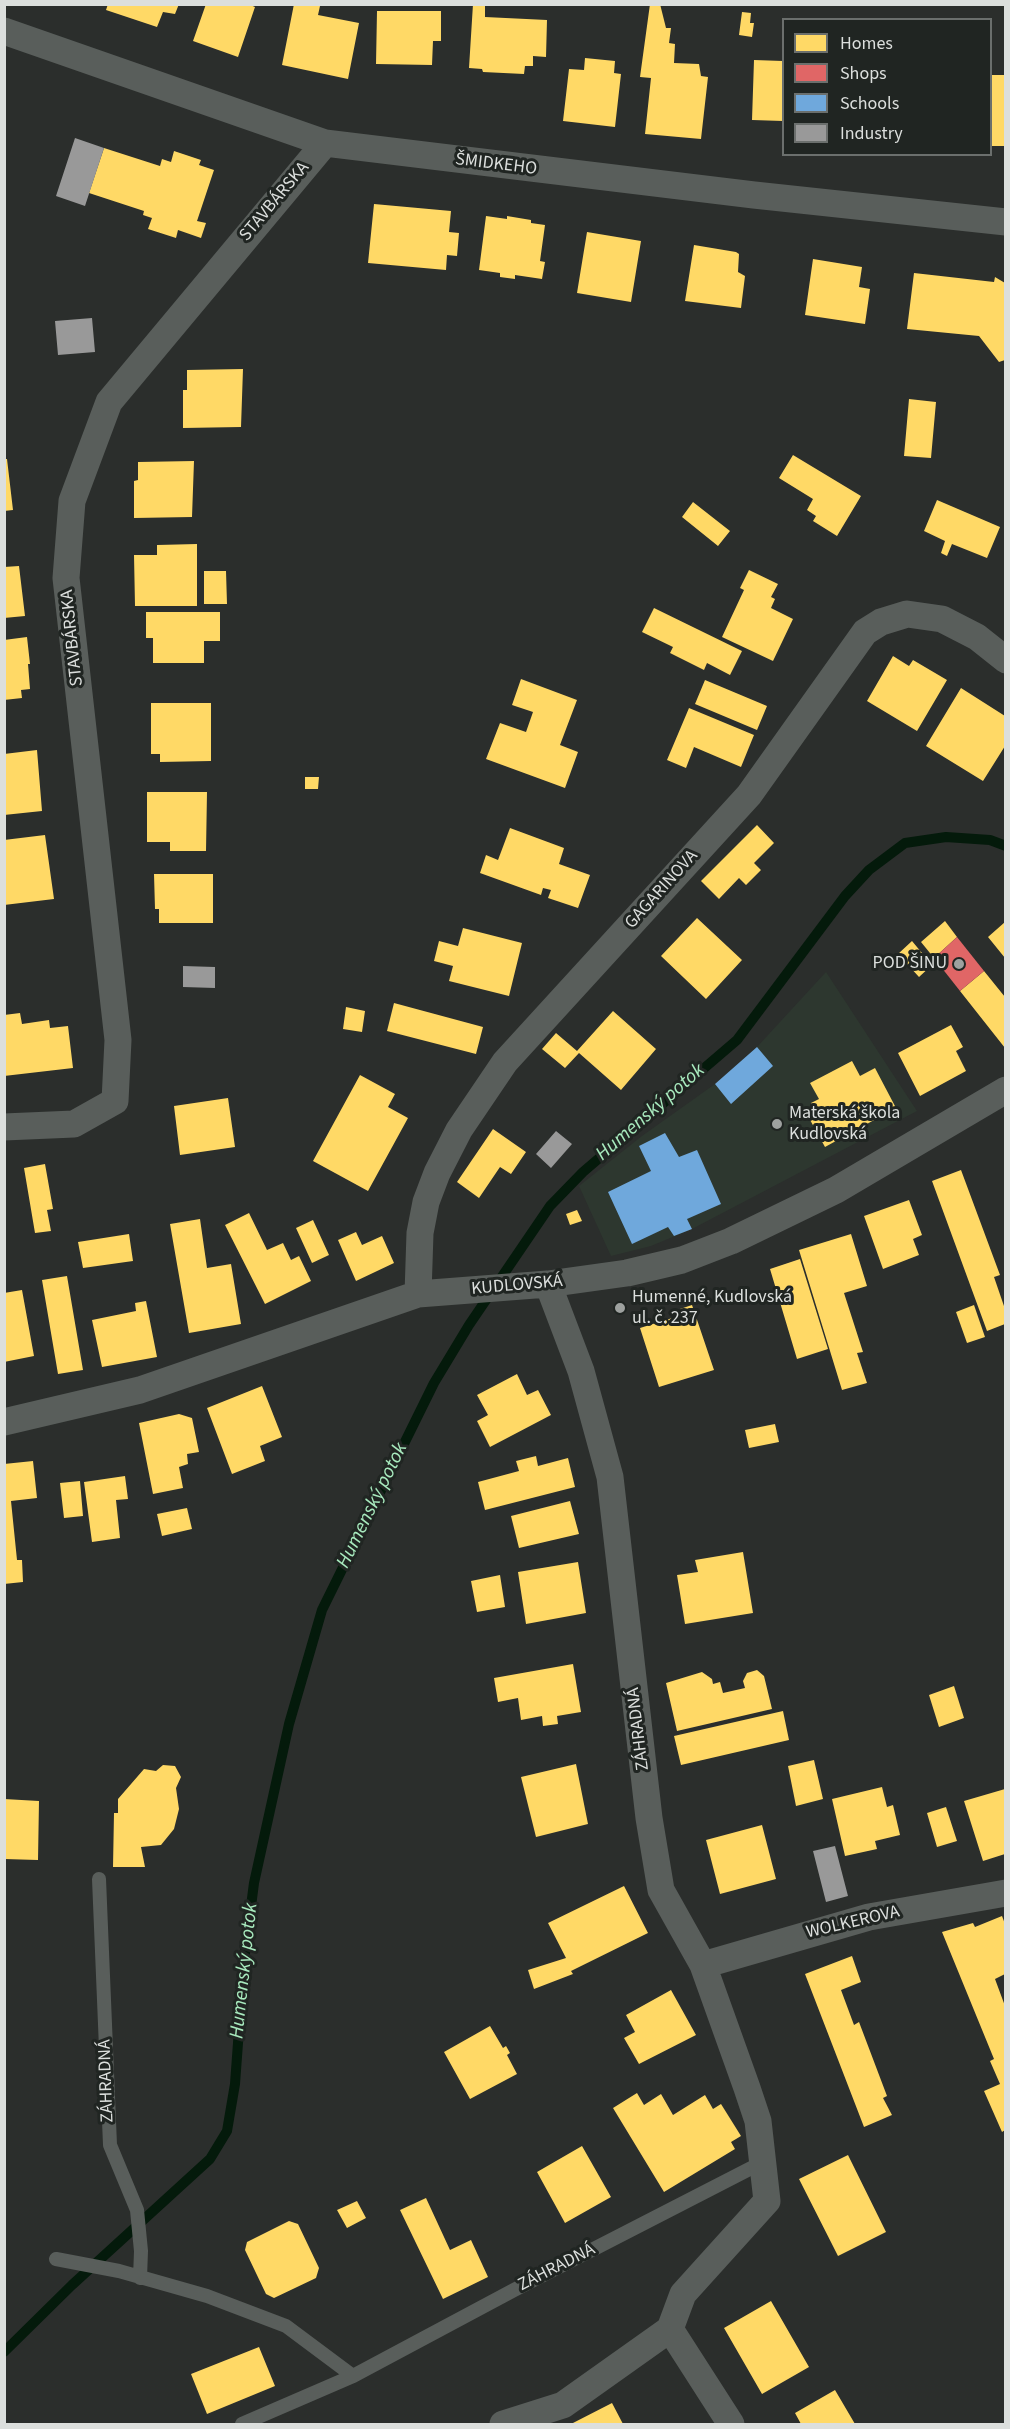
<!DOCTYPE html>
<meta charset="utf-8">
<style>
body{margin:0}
#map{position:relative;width:1010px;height:2429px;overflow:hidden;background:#2b2e2c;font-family:"Source Sans 3",sans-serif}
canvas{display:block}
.frame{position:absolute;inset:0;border:6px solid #dcdfdd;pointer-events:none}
.legend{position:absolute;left:782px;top:18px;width:210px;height:138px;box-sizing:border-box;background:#202522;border:2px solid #6b6f6d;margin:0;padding:8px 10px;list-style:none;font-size:18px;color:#dcdfdd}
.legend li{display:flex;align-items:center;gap:12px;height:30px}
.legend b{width:30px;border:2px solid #6b6f6d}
</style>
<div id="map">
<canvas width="1010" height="2429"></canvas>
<div class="frame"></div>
<ul class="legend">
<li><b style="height:16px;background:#ffd966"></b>Homes</li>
<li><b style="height:16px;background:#e06666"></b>Shops</li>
<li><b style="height:16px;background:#6fa8dc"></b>Schools</li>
<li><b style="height:16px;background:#999"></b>Industry</li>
</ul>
</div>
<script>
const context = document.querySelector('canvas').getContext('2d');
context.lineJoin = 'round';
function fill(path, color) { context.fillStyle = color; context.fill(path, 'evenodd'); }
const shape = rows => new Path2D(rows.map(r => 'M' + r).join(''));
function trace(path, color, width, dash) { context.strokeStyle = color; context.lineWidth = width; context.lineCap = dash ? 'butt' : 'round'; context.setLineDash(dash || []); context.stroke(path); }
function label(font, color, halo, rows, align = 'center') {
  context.font = font + ' "Source Sans 3",sans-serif'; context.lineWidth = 6; context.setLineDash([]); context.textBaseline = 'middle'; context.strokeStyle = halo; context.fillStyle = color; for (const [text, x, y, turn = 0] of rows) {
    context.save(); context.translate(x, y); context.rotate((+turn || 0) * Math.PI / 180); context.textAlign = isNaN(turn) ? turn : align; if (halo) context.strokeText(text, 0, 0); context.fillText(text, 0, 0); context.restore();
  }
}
const built = shape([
 [826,972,917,1111,692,1229,651,1246,611,1256,579,1186,642,1136,715,1084,757,1047]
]);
const homes = shape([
 [108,4,179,4,175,14,163,12,157,27,106,10],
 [206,4,248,4,255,7,238,57,193,41],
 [294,4,320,6,318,15,359,23,348,79,282,65],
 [473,4,485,4,485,17,547,20,546,57,533,56,533,66,525,66,524,74,483,72,482,69,469,68],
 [650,4,660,4,666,28,671,28,669,43,675,44,674,63,699,64,701,76,708,77,701,139,645,134,651,78,640,77],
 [377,11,441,11,441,41,433,41,432,65,376,64],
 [742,12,751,13,750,23,754,23,752,37,739,35],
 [585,58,615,61,614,73,621,74,615,127,563,121,569,69,584,70],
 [754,60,783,61,783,121,752,120],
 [990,75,1005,75,1005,146,990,146],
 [104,148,160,166,162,159,171,162,174,151,201,160,199,165,214,170,197,221,206,223,201,238,178,230,176,238,148,229,152,218,143,215,144,211,89,193],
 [374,204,451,211,449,232,459,233,457,256,447,255,446,270,368,263],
 [486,216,507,219,507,216,531,220,531,223,545,225,540,261,545,262,542,279,515,275,515,279,500,277,500,273,479,270],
 [587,232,641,241,631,302,577,293],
 [694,245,736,252,739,254,738,272,745,276,741,308,685,301],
 [813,259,862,267,859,287,870,289,865,324,805,315],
 [914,273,994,282,995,277,1005,283,1005,360,999,362,979,336,907,329],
 [243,369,241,427,183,428,183,390,187,390,187,370],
 [909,399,936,402,931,458,904,456],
 [793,455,861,496,837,536,813,521,816,516,807,510,813,499,779,478],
 [4,459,7,459,13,510,4,511],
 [194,461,192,517,134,518,134,481,138,480,138,462],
 [937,500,1000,527,987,558,952,544,947,556,941,553,945,541,924,531],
 [693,502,730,531,718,546,682,517],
 [197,544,197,606,135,606,134,555,157,555,157,545],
 [19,566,25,616,4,618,4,567],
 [749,570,778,584,771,597,775,599,771,608,793,619,773,661,722,637,744,590,740,588],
 [204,571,226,571,227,604,204,604],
 [654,608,742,651,730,675,707,663,704,670,670,653,673,647,642,632],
 [146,612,220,612,220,641,204,641,204,663,153,663,153,638,146,638],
 [27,637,30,664,28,664,30,689,21,690,22,698,4,700,4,640],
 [893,656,909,666,913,660,947,680,917,731,867,701],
 [521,679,577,700,560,745,578,752,565,788,486,759,500,723,526,732,533,712,512,705],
 [705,680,767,706,757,730,695,704],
 [961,688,1005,716,1005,746,983,781,926,746],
 [151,703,211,703,211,761,160,762,160,754,151,754],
 [689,708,754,735,741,767,694,747,686,768,667,760],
 [37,750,42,811,4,815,4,754],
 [305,777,319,777,318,789,305,789],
 [147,792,207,792,206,851,170,851,170,842,147,842],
 [757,825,774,843,754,863,761,870,746,885,739,878,719,899,701,881],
 [510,828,564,848,559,864,590,875,578,908,548,898,551,890,543,888,541,895,480,873,486,855,498,860],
 [45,835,54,899,4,905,4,840],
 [154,874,213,874,213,923,159,923,159,909,155,909],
 [697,918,742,960,706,999,661,956],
 [945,921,957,937,934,958,921,942],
 [1005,922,1005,958,988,937],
 [463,928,522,943,509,996,449,981,453,966,434,961,439,941,458,946],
 [912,941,932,965,919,977,898,954],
 [984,971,1005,997,1005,1048,960,991],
 [394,1003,483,1027,476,1054,387,1031],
 [346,1007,365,1011,362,1032,343,1029],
 [613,1011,656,1049,621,1090,579,1053,565,1068,542,1049,556,1033,577,1051],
 [20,1013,22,1024,49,1020,50,1028,68,1026,73,1068,4,1076,4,1015],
 [951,1025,963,1047,956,1051,966,1071,920,1096,898,1053],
 [852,1061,860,1076,875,1068,896,1108,825,1147,809,1118,817,1113,811,1103,819,1099,810,1083],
 [360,1075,395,1094,388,1107,408,1118,368,1191,313,1161],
 [228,1098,235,1147,180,1155,174,1106],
 [493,1129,526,1152,511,1174,500,1167,479,1198,457,1182],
 [45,1164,53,1209,47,1210,51,1231,35,1233,24,1168],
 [961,1170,1000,1275,994,1277,1005,1309,1005,1324,987,1331,932,1181],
 [909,1200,922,1235,913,1239,919,1255,883,1269,864,1216],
 [577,1210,582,1221,570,1225,566,1214],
 [249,1213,267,1250,283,1243,291,1260,299,1256,311,1281,265,1304,225,1225],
 [200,1219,207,1268,231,1264,241,1324,189,1333,170,1224],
 [313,1220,329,1255,312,1263,296,1228],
 [356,1232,362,1245,382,1236,394,1263,356,1281,338,1240],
 [129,1234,133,1261,83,1268,78,1242],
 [851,1234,867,1286,844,1293,863,1352,857,1353,867,1383,842,1390,799,1250],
 [800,1259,828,1349,797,1359,770,1269],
 [67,1276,83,1370,58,1374,42,1280],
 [22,1290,34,1356,4,1362,4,1293],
 [146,1301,157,1357,102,1367,92,1320,136,1311,135,1303],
 [692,1305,714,1370,659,1387,640,1328,682,1315,680,1309],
 [974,1305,985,1337,967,1343,956,1312],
 [517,1374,527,1395,538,1390,551,1415,490,1447,477,1421,488,1415,477,1395],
 [262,1386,282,1437,260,1446,265,1461,232,1474,207,1408],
 [179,1414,192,1418,199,1452,187,1454,188,1464,179,1467,183,1488,153,1494,139,1423],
 [775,1424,779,1442,749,1448,745,1430],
 [536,1456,538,1466,568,1458,575,1487,485,1510,478,1482,519,1471,516,1461],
 [33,1461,37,1498,11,1501,17,1560,22,1560,23,1582,4,1584,4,1464],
 [125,1476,128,1499,116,1500,120,1538,92,1542,84,1482],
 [80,1481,83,1516,64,1518,60,1483],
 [570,1501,579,1534,519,1548,511,1516],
 [187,1508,192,1529,162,1536,157,1514],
 [743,1552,753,1613,685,1624,677,1575,698,1572,695,1560],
 [578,1562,586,1613,526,1624,518,1572],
 [500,1575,505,1607,477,1612,471,1581],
 [573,1664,581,1712,557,1716,558,1724,543,1726,542,1716,521,1720,518,1698,498,1702,494,1678],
 [757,1670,764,1676,772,1709,677,1731,666,1683,702,1672,712,1679,713,1684,720,1682,723,1693,745,1688,743,1681,747,1673],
 [954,1686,964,1718,939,1727,929,1695],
 [783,1711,789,1740,681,1765,674,1736],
 [814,1760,823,1799,796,1806,788,1766],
 [576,1764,588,1824,536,1837,521,1777],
 [163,1765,175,1766,181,1777,176,1788,179,1809,174,1829,161,1845,141,1847,145,1867,113,1867,114,1813,118,1813,118,1799,144,1769,156,1771],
 [882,1787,887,1807,893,1805,900,1835,875,1841,877,1849,845,1856,832,1799],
 [1005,1789,1005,1854,983,1861,964,1801],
 [4,1799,39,1801,38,1860,4,1859],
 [946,1807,957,1841,937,1847,927,1813],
 [762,1825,776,1879,720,1894,706,1840],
 [624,1886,648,1933,571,1971,573,1974,534,1989,528,1970,566,1958,548,1923],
 [1002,1916,1005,1924,1005,1974,995,1979,1005,2006,1005,2130,1002,2132,984,2091,1000,2084,990,2061,994,2059,942,1932,973,1923,975,1927],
 [852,1956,861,1982,841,1990,854,2025,859,2022,887,2096,883,2098,892,2115,864,2127,805,1974],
 [671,1990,696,2035,639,2064,624,2038,635,2032,626,2015],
 [490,2026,503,2048,506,2046,510,2053,507,2055,517,2074,470,2099,444,2052],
 [637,2093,644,2105,661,2094,673,2115,705,2095,713,2109,721,2104,741,2136,731,2142,735,2149,664,2192,613,2108],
 [582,2146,611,2197,565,2223,537,2172],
 [848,2155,886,2232,838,2256,799,2179],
 [426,2198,450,2250,471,2240,488,2277,443,2299,400,2210],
 [357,2201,366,2218,347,2228,337,2210],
 [289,2221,298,2224,319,2268,316,2278,274,2298,266,2294,245,2250,247,2242],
 [771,2301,809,2367,762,2394,724,2328],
 [259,2347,275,2386,207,2414,191,2374],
 [835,2390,855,2424,801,2424,795,2413],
 [612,2403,623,2424,571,2424]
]);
const shops = shape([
 [957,937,984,971,960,991,934,958]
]);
const schools = shape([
 [757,1047,773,1066,731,1104,715,1084],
 [665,1133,679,1157,697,1150,721,1204,687,1219,692,1229,674,1236,668,1227,632,1244,608,1192,651,1171,639,1146]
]);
const industry = shape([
 [75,138,104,148,85,206,56,196],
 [92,318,95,352,58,355,55,321],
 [183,966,215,967,215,988,183,987],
 [556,1131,572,1144,551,1168,536,1154],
 [835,1846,848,1896,826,1902,813,1851]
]);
const stream = shape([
 [4,2352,72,2285,210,2159,227,2131,235,2084,244,1961,254,1883,289,1724,322,1610,434,1383,469,1325,550,1206,583,1172,737,1040,845,896,869,870,905,843,946,837,990,840,1006,846]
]);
const service = shape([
 [99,1879,110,2145,137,2210,141,2251,140,2278],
 [56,2259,119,2271,207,2296,286,2326,353,2376],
 [242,2424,353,2376,514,2290,763,2162]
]);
const minor = shape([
 [4,31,325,143,754,195,1006,222],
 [4,1127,74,1124,115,1101,118,1040,66,578,72,501,109,402,325,143],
 [418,1294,420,1233,426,1202,437,1173,459,1130,505,1062,749,795,865,632,881,622,907,614,942,619,977,637,1006,660],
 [4,1422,140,1390,418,1294,548,1284,627,1273,682,1260,731,1241,836,1190,1006,1090],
 [703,1965,869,1917,1006,1893],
 [670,2329,731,2424],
 [503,2424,563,2405,670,2329,683,2294,767,2201,758,2121,747,2088,703,1965,661,1890,649,1818,610,1477,581,1371,548,1284]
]);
const markers = [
 [959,964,6,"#9ea19f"],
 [777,1124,6,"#9ea19f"],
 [620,1308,6,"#9ea19f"]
];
const streetNames = [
 ["ŠMIDKEHO",496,165,7],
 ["STAVBÁRSKA",275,202,-50],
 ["STAVBÁRSKA",73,638,-96],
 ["GAGARINOVA",662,890,-48],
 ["KUDLOVSKÁ",517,1286,-5],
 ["ZÁHRADNÁ",639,1729,-97],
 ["WOLKEROVA",853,1923,-13],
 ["ZÁHRADNÁ",107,2081,-92],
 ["ZÁHRADNÁ",557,2268,-27]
];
const poiNames = [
 ["POD ŠINU",947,964,"right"],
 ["Materská škola",789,1114],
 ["Kudlovská",789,1135],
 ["Humenné, Kudlovská",632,1298],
 ["ul. č. 237",632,1319]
];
const waterNames = [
 ["Humenský potok",651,1113,-41],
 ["Humenský potok",373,1506,-64],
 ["Humenský potok",245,1971,-84]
];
fill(built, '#2d372f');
fill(homes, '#ffd966');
fill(shops, '#e06666');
fill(schools, '#6fa8dc');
fill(industry, '#999');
trace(stream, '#041a0b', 10);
trace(service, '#595e5b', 14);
trace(minor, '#595e5b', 27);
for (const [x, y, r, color] of markers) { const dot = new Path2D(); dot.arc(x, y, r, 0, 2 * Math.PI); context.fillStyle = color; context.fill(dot); trace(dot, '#202522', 2); }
label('18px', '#dcdfdd', '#202522', streetNames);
label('18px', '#dcdfdd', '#202522', poiNames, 'left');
label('italic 20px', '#a8eabe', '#202522', waterNames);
</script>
